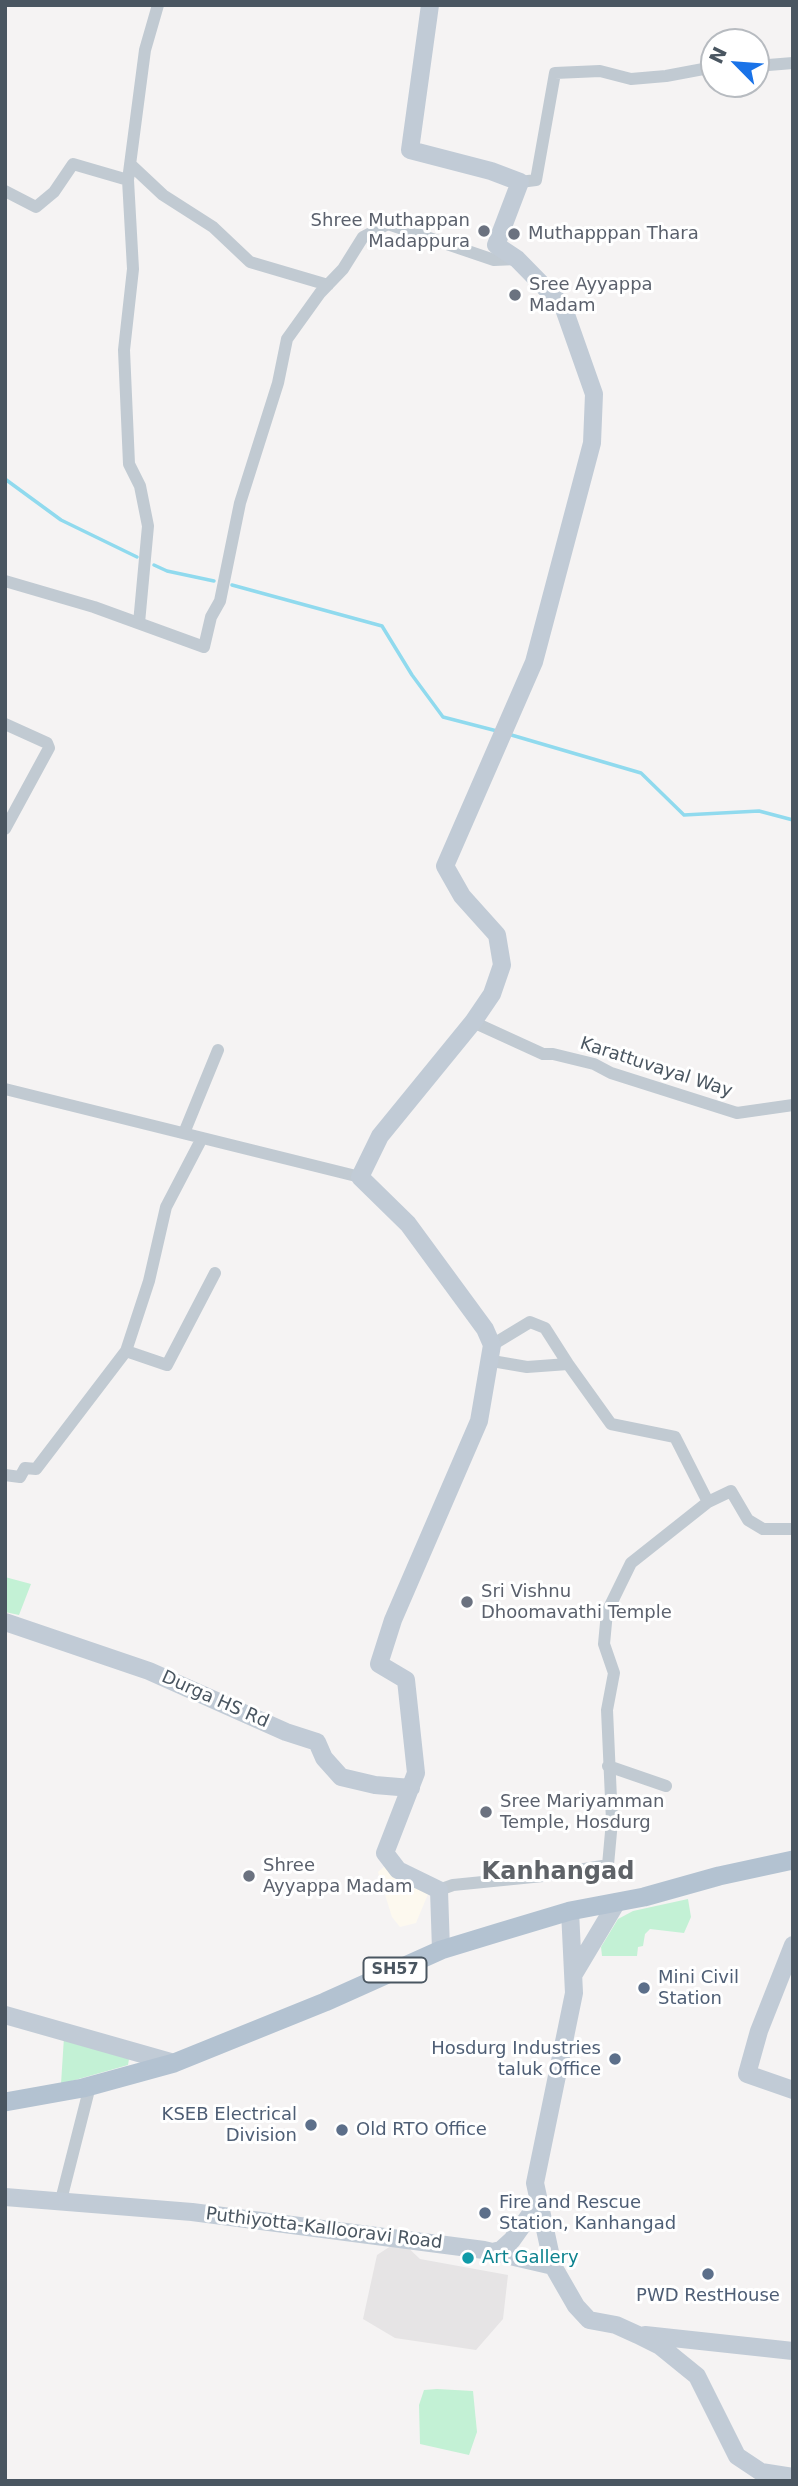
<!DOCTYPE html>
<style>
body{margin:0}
#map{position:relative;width:798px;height:2486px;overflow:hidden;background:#f5f3f3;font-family:"DejaVu Sans",sans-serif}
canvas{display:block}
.frame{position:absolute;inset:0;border:7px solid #4a5661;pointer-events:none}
.north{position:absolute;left:700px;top:28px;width:70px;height:70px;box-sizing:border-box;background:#fff;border:2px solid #b7bbc0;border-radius:50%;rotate:295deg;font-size:19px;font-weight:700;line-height:28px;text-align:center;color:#4a5661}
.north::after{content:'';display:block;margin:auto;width:24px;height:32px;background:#1a73e8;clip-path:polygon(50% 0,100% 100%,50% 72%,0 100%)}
</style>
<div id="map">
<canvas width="798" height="2486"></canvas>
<div class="frame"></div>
<div class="north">N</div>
</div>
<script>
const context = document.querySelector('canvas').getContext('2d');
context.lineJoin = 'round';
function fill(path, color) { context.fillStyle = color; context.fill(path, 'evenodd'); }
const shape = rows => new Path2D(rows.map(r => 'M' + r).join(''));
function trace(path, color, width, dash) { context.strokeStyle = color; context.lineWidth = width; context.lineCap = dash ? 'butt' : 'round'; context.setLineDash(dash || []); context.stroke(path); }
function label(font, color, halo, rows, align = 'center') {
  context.font = font + ' "DejaVu Sans",sans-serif'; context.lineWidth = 6; context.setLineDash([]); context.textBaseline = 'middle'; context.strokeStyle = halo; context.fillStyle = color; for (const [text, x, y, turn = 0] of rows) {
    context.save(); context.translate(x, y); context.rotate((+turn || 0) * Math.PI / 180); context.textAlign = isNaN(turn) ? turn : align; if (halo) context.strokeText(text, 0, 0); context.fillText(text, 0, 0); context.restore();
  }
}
const commercial = shape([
 [385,1866,428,1894,416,1923,400,1927,392,1917,378,1872]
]);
const education = shape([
 [400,2240,420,2259,508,2275,503,2319,476,2350,395,2338,363,2319,377,2255]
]);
const green = shape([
 [5,1577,31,1584,19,1615,5,1612],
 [688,1899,691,1917,684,1933,650,1929,645,1934,643,1946,638,1947,637,1956,602,1956,601,1947,618,1919,633,1911],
 [64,2037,129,2059,128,2065,61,2084],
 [437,2389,473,2391,477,2432,469,2455,420,2444,419,2405,424,2390]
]);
const stream = shape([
 [5,479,61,520,137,557],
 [154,565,167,571,214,581],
 [232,585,382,626,412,675,443,717,497,731],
 [508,734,641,773,684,815,759,811,793,820]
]);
const street = shape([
 [756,66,793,63],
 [131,165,163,195,213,227,250,262,328,285],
 [520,182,536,180,555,73,600,71,631,79,666,76,714,67],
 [5,191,36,207,54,192,73,164,128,180],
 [5,581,94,607,204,647,211,617,220,601,240,503,278,383,287,339,320,293,343,269,363,237,388,224,494,260,517,259],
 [139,623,148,526,140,486,129,464,124,350,133,269,128,180,145,50,158,5],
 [5,724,47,743,49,748,5,829],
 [473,1022,543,1054,553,1054,594,1064,611,1073,737,1113,793,1105],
 [5,1089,360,1177],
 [184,1133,218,1050],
 [492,1345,530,1322,545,1328,568,1364],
 [126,1351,167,1365,215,1273],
 [492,1361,527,1367,568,1364,611,1424,675,1437,708,1502],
 [5,1475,20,1477,25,1468,36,1469,126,1351,149,1281,166,1207,202,1138],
 [608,1766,666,1786],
 [439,1890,453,1885,543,1876,608,1865,612,1821,607,1710,614,1673,604,1644,607,1612,631,1563,708,1502,731,1491,748,1520,763,1529,793,1529],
 [61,2200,90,2086]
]);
const secondary = shape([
 [430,5,410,150,491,171,520,182,496,245,517,259,563,306,594,394,592,443,534,662,445,866,462,896,497,935,502,965,492,994,473,1022,380,1136,360,1177,408,1224,485,1329,492,1345,479,1421,393,1620,379,1664,406,1680,416,1773,385,1853,398,1870,439,1890,441,1950],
 [5,1622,149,1671,286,1732,317,1742,324,1758,341,1777,375,1785,411,1788],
 [570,1911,574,1993,535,2183,553,2266,576,2306,589,2320,616,2325,638,2335,660,2346,697,2376,737,2456,761,2472,793,2477],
 [793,1945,759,2031,747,2074,793,2090],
 [574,1974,617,1902],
 [5,2015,174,2063],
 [5,2197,192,2212,484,2250,553,2266],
 [492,2252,501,2250,512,2240,539,2202],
 [645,2335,793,2351]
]);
const primary = shape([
 [5,2102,83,2088,174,2063,325,2002,441,1950,500,1932,570,1911,644,1897,719,1876,793,1860]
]);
const markers = [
 [484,231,7,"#6b7280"],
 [514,234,7,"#6b7280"],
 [515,295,7,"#6b7280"],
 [467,1602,7,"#6b7280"],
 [486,1812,7,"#6b7280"],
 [249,1876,7,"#6b7280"],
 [644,1988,7,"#5c6f8a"],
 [615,2059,7,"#5c6f8a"],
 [311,2125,7,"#5c6f8a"],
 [342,2130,7,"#5c6f8a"],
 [485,2213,7,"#5c6f8a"],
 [468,2258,7,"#0f9aa8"],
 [708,2274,7,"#5c6f8a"]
];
const shields = [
 [395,1970,63]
];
const shieldNames = [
 ["SH57",395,1970]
];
const worshipNames = [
 ["Shree Muthappan",470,221,"right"],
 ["Madappura",470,242,"right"],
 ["Muthapppan Thara",528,234],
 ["Sree Ayyappa",529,285],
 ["Madam",529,306],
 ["Sri Vishnu",481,1592],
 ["Dhoomavathi Temple",481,1613],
 ["Sree Mariyamman",500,1802],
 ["Temple, Hosdurg",500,1823],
 ["Shree",263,1866],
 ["Ayyappa Madam",263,1887]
];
const streetNames = [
 ["Karattuvayal Way",656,1068,18],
 ["Durga HS Rd",215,1700,24],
 ["Puthiyotta-Kallooravi Road",324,2229,7]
];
const serviceNames = [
 ["Mini Civil",658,1978],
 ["Station",658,1999],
 ["Hosdurg Industries",601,2049,"right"],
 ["taluk Office",601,2070,"right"],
 ["KSEB Electrical",297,2115,"right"],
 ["Division",297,2136,"right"],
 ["Old RTO Office",356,2130],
 ["Fire and Rescue",499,2203],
 ["Station, Kanhangad",499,2224],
 ["PWD RestHouse",708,2296,"center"]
];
const cultureNames = [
 ["Art Gallery",482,2258]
];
const districtNames = [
 ["Kanhangad",558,1873]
];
fill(commercial, '#fdf9ef');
fill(education, '#e6e4e5');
fill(green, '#c3f1d5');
trace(stream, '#90daee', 3.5);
trace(street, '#c1cad2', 12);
trace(secondary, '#c1cbd6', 18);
trace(primary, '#b3c2d1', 19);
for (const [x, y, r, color] of markers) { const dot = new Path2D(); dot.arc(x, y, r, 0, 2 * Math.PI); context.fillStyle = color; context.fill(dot); trace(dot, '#fff', 2.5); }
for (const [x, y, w] of shields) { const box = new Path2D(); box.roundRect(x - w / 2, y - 12.5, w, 25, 5); context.fillStyle = '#fff'; context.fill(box); trace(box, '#4a5661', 2); }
label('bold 16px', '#4a5661', null, shieldNames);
label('18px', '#5b616d', '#fff', worshipNames, 'left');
label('18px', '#4a5661', '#fff', streetNames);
label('18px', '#4e5e75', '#fff', serviceNames, 'left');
label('18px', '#0d838f', '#fff', cultureNames, 'left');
label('bold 24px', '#5f6368', '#fff', districtNames);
</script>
